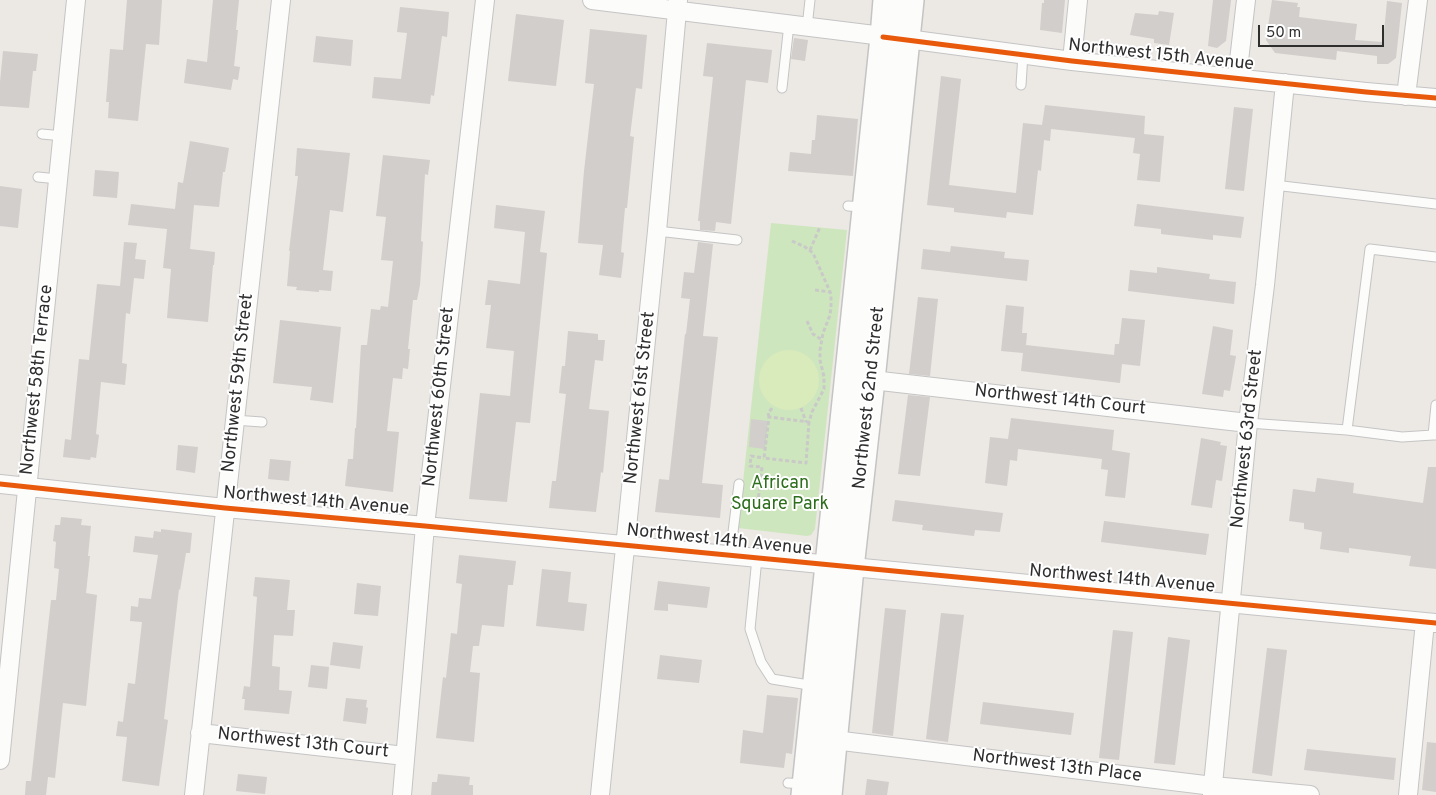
<!DOCTYPE html>
<style>
body{margin:0}
#map{position:relative;width:1436px;height:795px;overflow:hidden;background:#ece8e4;font-family:Overpass,sans-serif}
canvas{display:block}
.scale{position:absolute;left:1258px;top:25px;width:126px;height:22px;box-sizing:border-box;border:2px solid #2e2e2e;border-top:0;padding-left:6px;font-size:15px;line-height:18px;white-space:nowrap;color:#2e2e2e;-webkit-text-stroke:4px #fff;paint-order:stroke}
</style>
<div id="map">
<canvas width="1436" height="795"></canvas>
<div class="scale">50 m</div>
</div>
<script>
const context = document.querySelector('canvas').getContext('2d');
context.lineJoin = 'round';
function fill(path, color) { context.fillStyle = color; context.fill(path, 'evenodd'); }
const shape = rows => new Path2D(rows.map(r => 'M' + r).join(''));
function trace(path, color, width, dash) { context.strokeStyle = color; context.lineWidth = width; context.lineCap = dash ? 'butt' : 'round'; context.setLineDash(dash || []); context.stroke(path); }
function label(font, color, halo, rows, align = 'center') {
  context.font = font + ' Overpass,sans-serif'; context.lineWidth = 4; context.setLineDash([]); context.textBaseline = 'middle'; context.strokeStyle = halo; context.fillStyle = color; for (const [text, x, y, turn = 0] of rows) {
    context.save(); context.translate(x, y); context.rotate((+turn || 0) * Math.PI / 180); context.textAlign = isNaN(turn) ? turn : align; if (halo) context.strokeText(text, 0, 0); context.fillText(text, 0, 0); context.restore();
  }
}
const green = shape([
 [771,223,847,230,815,529,811,535,807,536,738,528]
]);
const pitch = shape([
 '759 380a30 30 0 1 1 60 0a30 30 0 1 1-60 0Z'
]);
const building = shape([
 [127,0,162,0,159,45,146,44,138,121,108,118,109,102,106,102,110,49,123,50],
 [213,0,239,0,236,30,238,30,234,66,240,67,238,80,233,79,231,90,184,83,187,59,207,62],
 [1044,0,1065,0,1062,33,1040,30,1042,3,1044,3],
 [1213,0,1231,0,1226,41,1217,48,1208,46],
 [1272,0,1298,3,1297,7,1300,7,1299,17,1357,24,1355,40,1383,42,1387,1,1402,3,1396,58,1388,64,1377,64,1377,56,1337,51,1336,60,1275,53,1266,40],
 [400,7,449,12,447,37,442,36,434,96,431,95,430,104,372,98,374,77,401,79,407,33,397,32],
 [1159,11,1174,13,1169,45,1154,43,1154,39,1130,35,1135,13,1158,15],
 [516,14,564,20,556,86,508,81],
 [590,29,647,35,642,89,636,88,630,136,634,137,627,208,625,208,621,252,624,253,621,278,599,275,603,245,578,243,584,171,594,84,585,83],
 [316,36,353,40,351,66,313,62],
 [794,38,808,40,805,61,791,59],
 [707,43,772,50,768,83,746,80,731,224,716,222,715,231,700,230,700,221,698,221,713,77,703,76],
 [3,51,38,54,36,71,33,71,29,108,0,106,0,82],
 [941,76,961,79,949,185,1016,193,1023,123,1042,125,1045,105,1145,116,1144,134,1164,136,1160,182,1137,180,1140,154,1133,153,1135,138,1051,129,1050,141,1044,140,1041,171,1038,170,1033,215,1007,212,1006,218,954,212,954,208,927,205],
 [1234,107,1253,109,1244,191,1225,189],
 [817,115,858,119,853,176,788,171,790,152,811,154,812,140,815,140],
 [190,141,229,148,225,172,223,172,219,207,194,205,190,249,215,252,214,265,213,265,208,322,167,318,171,269,163,268,167,229,128,225,131,204,175,209,178,182,183,183],
 [297,148,350,153,343,212,330,210,323,270,333,271,331,291,319,290,319,292,296,290,297,287,287,286,290,251,289,251,298,176,295,176],
 [383,155,430,160,428,175,425,174,421,241,423,242,420,285,417,300,413,300,408,349,410,349,408,369,403,368,402,379,393,378,387,431,399,432,393,492,345,486,348,459,353,459,355,428,356,428,361,345,367,345,371,309,380,310,381,306,388,307,393,261,381,260,386,217,376,216],
 [95,170,119,172,117,198,93,196],
 [0,186,22,189,18,228,0,226],
 [1137,204,1244,217,1241,238,1213,235,1213,240,1161,234,1161,229,1134,226],
 [496,205,545,211,540,252,547,253,530,423,516,422,507,502,469,499,480,393,510,396,514,351,486,348,491,305,485,305,488,280,520,284,525,232,494,228],
 [124,242,137,243,135,259,146,260,144,279,134,278,130,314,126,313,122,363,127,364,125,385,101,382,96,434,99,435,96,458,91,457,90,460,63,457,65,439,71,440,79,359,89,360,97,284,120,286],
 [698,242,713,244,703,336,718,337,702,483,723,485,720,518,655,512,659,479,669,480,685,334,686,334,690,299,681,298,684,272,694,273],
 [951,246,1005,252,1004,258,1029,260,1027,281,921,269,923,249,950,252],
 [1157,267,1210,274,1209,279,1236,282,1234,304,1128,291,1130,270,1157,273],
 [918,297,938,299,930,376,909,374],
 [1006,305,1024,307,1022,333,1027,333,1026,345,1114,355,1115,344,1119,344,1122,318,1145,320,1140,366,1122,364,1120,383,1021,371,1023,353,1001,351],
 [280,320,341,327,333,403,310,400,312,387,273,383],
 [1213,326,1233,330,1230,355,1236,356,1230,391,1224,390,1223,397,1202,394],
 [568,331,598,334,598,340,605,340,603,361,595,360,589,409,609,411,603,473,601,472,596,512,549,508,552,481,556,481,566,394,559,393,562,366,565,366],
 [908,395,930,397,920,476,898,474],
 [1011,418,1114,430,1112,450,1130,453,1125,498,1105,496,1108,470,1101,469,1102,459,1018,449,1017,461,1010,460,1007,486,985,483,990,437,1008,439],
 [751,419,768,421,765,449,749,447],
 [1201,438,1221,442,1220,445,1227,446,1222,481,1216,480,1212,508,1191,505],
 [178,445,198,447,195,473,176,470],
 [270,459,291,461,289,481,268,479],
 [1428,467,1436,467,1436,569,1409,566,1411,556,1349,548,1349,553,1320,549,1322,532,1304,529,1304,523,1289,521,1293,489,1315,492,1317,478,1354,483,1353,493,1423,503],
 [895,500,1003,513,1000,532,975,530,974,536,922,530,923,525,892,521],
 [61,517,82,519,81,525,91,526,88,556,90,556,86,593,97,595,86,706,63,703,55,778,48,777,46,795,25,795,26,781,31,781,51,600,56,600,59,569,54,568,56,542,53,541,55,525,60,525],
 [1104,521,1209,534,1206,555,1101,542],
 [161,529,192,533,190,553,186,553,180,590,179,589,164,719,168,720,159,786,122,781,127,737,116,736,118,721,123,722,128,683,135,684,142,622,130,621,131,606,138,607,139,598,151,599,158,555,133,552,135,536,153,538,154,531,161,532],
 [459,555,516,561,513,585,508,585,504,627,482,625,479,646,473,646,470,672,480,673,474,742,436,738,443,677,446,678,451,633,457,634,462,584,456,583],
 [542,569,571,572,568,602,587,604,584,631,536,626],
 [255,577,290,580,287,610,295,610,293,636,274,635,272,666,280,667,279,690,292,691,289,714,244,710,245,699,242,699,244,686,250,687,253,651,257,597,253,596],
 [658,581,710,587,707,608,668,604,668,611,654,610],
 [357,583,381,586,378,616,354,614],
 [885,608,906,610,893,736,872,733],
 [941,613,964,615,948,742,926,739],
 [1113,630,1133,632,1119,760,1099,758],
 [1168,637,1190,640,1175,765,1154,763],
 [333,642,363,646,360,669,330,665],
 [1267,648,1287,650,1272,776,1252,773],
 [660,655,702,660,699,683,657,679],
 [311,665,329,667,327,689,308,687],
 [767,695,798,698,792,754,786,753,784,768,740,763,743,730,763,733],
 [346,698,367,700,366,707,368,708,366,724,343,721],
 [983,702,1074,713,1071,735,980,724],
 [1427,742,1436,743,1436,792,1422,790],
 [1307,749,1396,758,1394,780,1304,770],
 [238,774,267,777,265,794,236,791],
 [438,774,470,777,469,785,473,785,473,795,431,795,432,782,437,782],
 [867,779,889,782,887,795,865,795]
]);
const path = shape([
 [792,241,805,247,813,253,831,294,831,307,830,315,823,333,820,350,820,360,824,377,824,389,812,412,809,422,769,417,764,458,806,463,809,422],
 [810,250,820,227],
 [815,290,830,292],
 [807,321,813,334,822,340],
 [801,408,806,422],
 [769,417,768,413,773,407],
 [760,484,773,486,773,490],
 [757,510,762,467,750,466,751,456,764,458]
]);
const lane = shape([
 [807,27,810,0],
 [1021,85,1023,54],
 [782,88,789,24],
 [42,134,63,136],
 [38,177,58,179],
 [1274,185,1436,204],
 [848,206,863,207],
 [657,231,737,240],
 [1436,405,1433,435,1436,435],
 [234,420,262,422],
 [1248,423,1347,430,1402,437,1433,435],
 [1347,430,1370,249,1436,257],
 [730,556,739,484],
 [757,558,750,629,761,662,772,679,815,686],
 [788,783,805,784]
]);
const street = shape([
 [592,0,907,39,1072,61,1366,92,1436,98],
 [1072,61,1078,0],
 [1237,78,1246,0],
 [1406,96,1418,0],
 [872,380,1248,423],
 [0,484,225,508,425,526,1436,623],
 [200,733,405,756],
 [834,740,1213,786,1310,795],
 [0,760,76,0],
 [194,795,281,0],
 [402,795,425,526,485,0],
 [600,795,657,231,678,0],
 [1212,795,1248,423,1265,285,1285,83],
 [1408,795,1425,622]
]);
const secondary = shape([
 [804,795,883,37,886,0],
 [829,795,851,568,872,380,911,0]
]);
const cycleway = shape([
 [883,37,1072,61,1366,92,1436,98],
 [0,484,225,508,425,526,1436,623]
]);
const streetNames = [
 ["Northwest 15th Avenue",1161,56,6],
 ["Northwest 58th Terrace",38,380,-84],
 ["Northwest 59th Street",239,383,-84],
 ["Northwest 60th Street",440,397,-84],
 ["Northwest 61st Street",641,398,-84],
 ["Northwest 62nd Street",870,398,-84],
 ["Northwest 14th Court",1060,401,6],
 ["Northwest 63rd Street",1248,439,-84],
 ["Northwest 14th Avenue",316,502,5],
 ["Northwest 14th Avenue",719,541,6],
 ["Northwest 14th Avenue",1122,580,5],
 ["Northwest 13th Court",303,744,6],
 ["Northwest 13th Place",1057,767,7]
];
const parkNames = [
 ["African",780,484],
 ["Square Park",780,505]
];
fill(green, '#cee6be');
fill(pitch, '#d9eabb');
fill(building, '#d1cecb');
trace(lane, '#c5c4c5', 11);
trace(street, '#c5c4c5', 20);
trace(secondary, '#c5c4c5', 28);
trace(path, '#c9c9c8', 3, [4, 2.5]);
trace(lane, '#fcfcfb', 9);
trace(street, '#fcfcfb', 18);
trace(secondary, '#fcfcfb', 25);
trace(cycleway, '#e8590c', 5);
label('18px', '#2e2e2e', '#fff', streetNames);
label('18px', '#2c6e1b', '#fff', parkNames);
</script>
